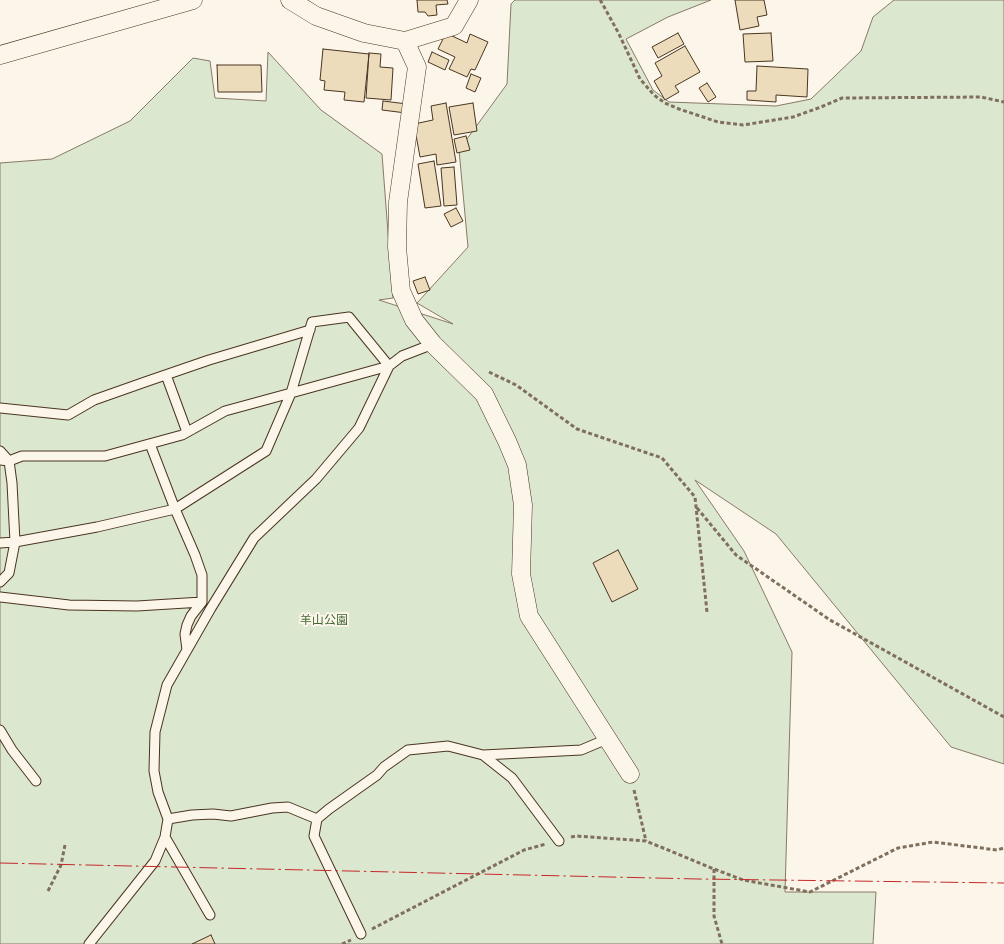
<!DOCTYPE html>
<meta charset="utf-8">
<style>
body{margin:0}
canvas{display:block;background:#fbf6e9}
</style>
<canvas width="1004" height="944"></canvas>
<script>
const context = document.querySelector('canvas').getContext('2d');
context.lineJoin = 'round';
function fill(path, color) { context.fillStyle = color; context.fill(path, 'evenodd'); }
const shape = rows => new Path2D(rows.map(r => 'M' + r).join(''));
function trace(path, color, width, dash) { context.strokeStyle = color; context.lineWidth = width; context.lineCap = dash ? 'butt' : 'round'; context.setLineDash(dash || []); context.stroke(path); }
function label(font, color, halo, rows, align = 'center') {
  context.font = font + ' "Nunito Sans","Noto Sans JP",sans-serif'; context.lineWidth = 4; context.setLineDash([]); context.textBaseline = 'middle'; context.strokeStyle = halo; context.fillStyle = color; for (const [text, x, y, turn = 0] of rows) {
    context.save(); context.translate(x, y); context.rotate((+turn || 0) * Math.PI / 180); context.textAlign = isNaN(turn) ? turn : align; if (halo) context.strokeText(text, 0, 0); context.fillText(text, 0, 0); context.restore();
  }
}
const green = shape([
 [515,0,711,0,668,17,626,39,653,90,669,102,776,106,811,99,861,51,873,17,894,0,1004,0,1004,764,951,747,776,534,695,480,744,551,792,652,785,892,876,892,873,944,0,944,0,163,52,159,130,121,193,58,210,61,215,98,266,101,268,52,321,110,382,154,393,298,379,300,453,324,417,303,468,247,459,150,507,84,511,4,515,0]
]);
const building = shape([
 [417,0,447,0,448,4,436,5,437,15,428,16,425,12,418,12,417,0],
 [735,0,764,0,767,15,757,17,759,26,740,30,735,0],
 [446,33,467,43,470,34,488,42,475,70,471,69,467,77,449,69,455,57,438,49,446,33],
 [678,33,684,44,658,58,652,47,678,33],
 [771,33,773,61,745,62,743,34,771,33],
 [685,46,700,72,675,86,679,92,665,100,654,81,662,76,655,63,685,46],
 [323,49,369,54,364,102,344,100,345,92,324,90,325,81,320,80,323,49],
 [432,52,449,60,445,70,428,62,432,52],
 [369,53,381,54,380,67,393,68,391,100,366,98,369,53],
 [217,65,261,65,262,92,218,92,217,65],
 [757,66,808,69,807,97,776,95,776,102,747,100,747,91,756,91,757,66],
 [471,74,481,78,475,92,466,88,471,74],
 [707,83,716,97,708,102,699,88,707,83],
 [383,101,407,104,406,113,382,110,383,101],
 [446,103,456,162,437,165,436,154,420,157,414,124,433,120,431,106,446,103],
 [473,103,477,131,454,135,449,107,473,103],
 [466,136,470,150,457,153,454,139,466,136],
 [434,161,441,206,425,208,418,164,434,161],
 [454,167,457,205,444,206,441,168,454,167],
 [456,208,463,221,451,227,444,214,456,208],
 [425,277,430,290,418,294,413,281,425,277],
 [618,550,638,589,612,602,593,563,618,550],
 [211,935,215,944,192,944,211,935]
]);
const path = shape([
 [600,0,602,3,619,34,640,79,654,95,665,103,679,109,718,122,743,125,793,117,821,107,842,98,981,97,1004,102],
 [489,372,516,385,577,429,662,458,695,497,707,612],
 [697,508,736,555,830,620,1004,717],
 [634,790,646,841],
 [571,837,576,836,646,841,714,869,743,880,810,892,898,848,933,842,997,850,1004,848],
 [714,869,714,916,722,944],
 [48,891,61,865,65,845],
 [372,929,524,850,546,844],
 [342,944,351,940]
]);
const service = shape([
 [349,317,389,366,291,393,312,322,349,317],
 [166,375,187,432],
 [0,408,68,415,94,400,145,382,209,360,310,330],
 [150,444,175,509,195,555,202,575,202,602,191,616,187,625,185,634,187,650],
 [0,451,9,461,12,483,15,542,9,573,0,582],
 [0,460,9,461,22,456,105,456,182,435,225,411,291,393],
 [0,543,15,542,97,527,175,509,266,451,291,393],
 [0,597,69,605,137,606,202,602],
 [0,730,12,750,36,781],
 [483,755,581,750,607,739],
 [168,819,192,815,213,814,231,816,272,808,288,807,317,819],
 [165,837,210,915],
 [361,934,314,836,317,819,329,809,377,775,384,767,408,750,448,746,483,755,512,778,559,841],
 [89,944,155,861,165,837,168,819,158,792,154,771,155,732,167,685,211,608,254,538,316,479,359,428,389,366,402,356,433,344]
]);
const minor = shape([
 [290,0,316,16,364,33,405,41,454,26,469,0],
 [405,41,417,67,398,202,397,247,401,291,414,320,433,344,484,394,507,441,517,465,523,505,521,574,529,616,630,774],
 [0,55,193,0]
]);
const power = shape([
 [0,863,698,879,1004,883]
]);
const parkNames = [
 ["羊山公園",324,621]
];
fill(green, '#dce7d0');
trace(green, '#887966', 1);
fill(building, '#ecdcbc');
trace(building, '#4a3520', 1);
trace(service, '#4a3520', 11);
trace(minor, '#4a3520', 19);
trace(path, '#7f6f5c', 3, [4, 2.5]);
trace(service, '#fbf6e9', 9);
trace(minor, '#fbf6e9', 18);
trace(power, '#c62828', 1, [18, 4, 2.5, 4]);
label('12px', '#436837', '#fbf6e9', parkNames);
</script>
